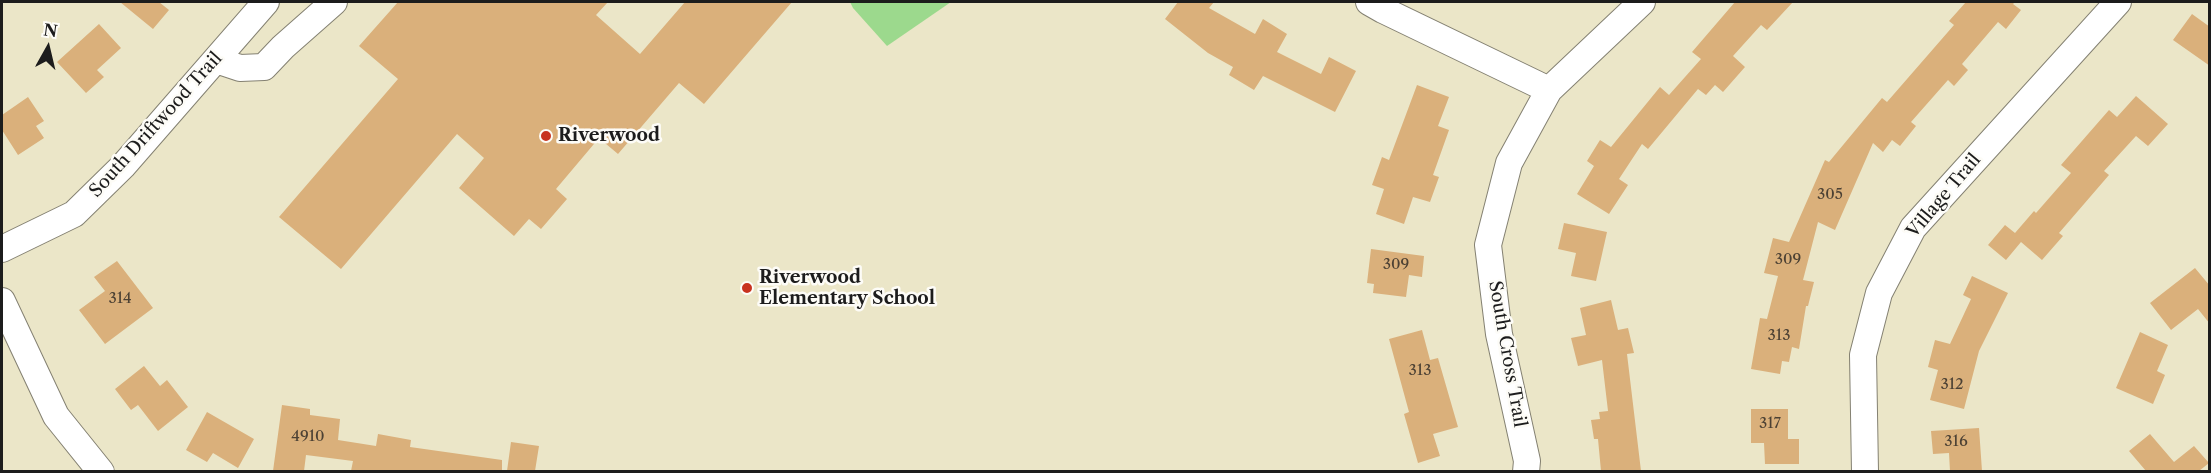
<!DOCTYPE html>
<style>
body{margin:0}
#map{position:relative;width:2211px;height:473px;overflow:hidden;background:#ebe6c8;font-family:"Libre Caslon Text",serif}
canvas{display:block}
.frame{position:absolute;inset:0;border:3px solid #1c1c1c;pointer-events:none}
.north{position:absolute;left:18px;top:18px;width:60px;height:60px;-webkit-text-stroke:4px #fdfcf7;paint-order:stroke;rotate:8deg;font-size:16px;font-weight:700;line-height:24px;text-align:center;color:#1c1c1c}
.north::after{content:'';display:block;margin:auto;width:21px;height:27px;background:#1c1c1c;clip-path:polygon(50% 0,100% 100%,50% 72%,0 100%)}
</style>
<div id="map">
<canvas width="2211" height="473"></canvas>
<div class="frame"></div>
<div class="north">N</div>
</div>
<script>
const context = document.querySelector('canvas').getContext('2d');
context.lineJoin = 'round';
function fill(path, color) { context.fillStyle = color; context.fill(path, 'evenodd'); }
const shape = rows => new Path2D(rows.map(r => 'M' + r).join(''));
function trace(path, color, width, dash) { context.strokeStyle = color; context.lineWidth = width; context.lineCap = dash ? 'butt' : 'round'; context.setLineDash(dash || []); context.stroke(path); }
function label(font, color, halo, rows, align = 'center') {
  context.font = font + ' "Libre Caslon Text",serif'; context.lineWidth = 5; context.setLineDash([]); context.textBaseline = 'middle'; context.strokeStyle = halo; context.fillStyle = color; for (const [text, x, y, turn = 0] of rows) {
    context.save(); context.translate(x, y); context.rotate((+turn || 0) * Math.PI / 180); context.textAlign = isNaN(turn) ? turn : align; if (halo) context.strokeText(text, 0, 0); context.fillText(text, 0, 0); context.restore();
  }
}
const green = shape([
 [850,2,951,2,887,46,853,8]
]);
const building = shape([
 [120,2,159,2,169,10,153,29],
 [398,2,608,2,596,15,640,54,685,2,792,2,704,104,679,83,618,154,599,138,556,189,567,199,541,229,529,219,514,236,459,188,484,158,457,134,341,269,279,217,398,79,359,46],
 [1178,2,1214,2,1209,8,1255,34,1263,19,1287,34,1277,52,1321,74,1329,57,1356,71,1335,112,1263,76,1254,90,1229,75,1233,67,1208,53,1165,19],
 [1735,2,1793,2,1767,30,1761,25,1733,56,1745,67,1723,92,1715,85,1706,95,1698,89,1648,149,1642,144,1619,179,1628,185,1609,214,1577,194,1594,166,1587,161,1600,140,1611,147,1660,87,1669,95,1701,59,1692,52],
 [1966,2,2015,2,2013,4,2021,10,2006,29,1998,22,1962,64,1968,70,1954,86,1948,80,1911,122,1916,126,1900,146,1892,140,1883,152,1873,143,1835,230,1818,222,1803,280,1814,282,1808,306,1806,306,1799,349,1792,347,1789,362,1782,361,1780,374,1751,369,1760,318,1767,319,1778,276,1764,273,1773,238,1789,242,1825,160,1829,162,1882,98,1887,102,1954,25,1949,21],
 [2192,14,2210,27,2210,66,2173,40],
 [99,24,121,48,97,70,104,77,86,93,57,62],
 [1417,85,1449,97,1438,126,1449,130,1433,175,1439,177,1430,202,1413,197,1404,224,1376,214,1384,189,1372,185,1382,157,1389,160],
 [2136,96,2168,124,2148,146,2136,136,2104,171,2109,175,2059,233,2063,236,2042,260,2021,242,2006,260,1988,245,2005,225,2015,233,2034,211,2036,213,2071,173,2061,165,2109,110,2117,117],
 [28,97,44,121,36,126,44,138,18,155,2,130,2,115],
 [1564,223,1607,232,1596,281,1571,276,1576,253,1558,249],
 [1371,249,1424,256,1422,277,1409,275,1406,297,1373,293,1374,284,1367,283],
 [117,261,153,308,105,344,79,310,105,291,94,277],
 [2195,268,2210,286,2210,324,2198,309,2171,330,2150,303],
 [1972,276,2008,293,1979,351,1964,409,1930,400,1938,370,1928,367,1935,340,1950,344,1971,299,1963,295],
 [1611,300,1618,330,1628,328,1634,353,1627,354,1641,471,1601,471,1598,439,1594,439,1591,420,1600,419,1599,412,1608,411,1602,360,1578,366,1571,338,1586,335,1580,308],
 [1422,330,1430,360,1438,358,1458,427,1433,434,1440,456,1418,463,1404,414,1409,412,1389,339],
 [2140,332,2168,345,2157,371,2165,375,2153,404,2116,388],
 [144,366,160,386,167,380,188,407,158,431,138,405,131,410,115,389],
 [282,405,310,409,310,415,340,419,338,440,376,446,378,434,411,440,410,447,502,460,502,471,351,471,353,461,306,455,304,471,273,471],
 [1751,409,1788,409,1788,439,1799,439,1799,464,1765,464,1764,443,1751,443],
 [207,412,254,439,238,468,213,453,207,462,186,450],
 [1979,428,1982,471,1950,471,1949,453,1933,454,1931,431],
 [2150,434,2174,462,2194,446,2209,463,2199,471,2146,471,2129,451],
 [511,442,539,446,535,471,507,471]
]);
const minor = shape([
 [1369,2,1383,10,1549,90],
 [216,60,240,68,264,67,283,47,334,2],
 [2,249,74,214,123,166,266,2],
 [2,301,56,416,101,472],
 [1526,472,1527,461,1499,334,1488,245,1509,163,1549,90,1642,2],
 [1865,472,1863,355,1879,293,1913,228,2118,2]
]);
const markers = [
 [546,136,6,"#c8321e"],
 [747,288,6,"#c8321e"]
];
const numberNames = [
 ["305",1830,195],
 ["309",1788,260],
 ["309",1396,265],
 ["314",120,299],
 ["313",1779,336],
 ["313",1420,371],
 ["312",1952,385],
 ["317",1770,424],
 ["4910",308,437],
 ["316",1956,442]
];
const streetNames = [
 ["South Driftwood Trail",156,125,-48],
 ["Village Trail",1944,196,-50],
 ["South Cross Trail",1507,354,80]
];
const poiNames = [
 ["Riverwood",558,136],
 ["Riverwood",759,278],
 ["Elementary School",759,299]
];
fill(green, '#9cd98d');
fill(building, '#dab07b');
trace(minor, '#848172', 28);
trace(minor, '#fff', 26);
for (const [x, y, r, color] of markers) { const dot = new Path2D(); dot.arc(x, y, r, 0, 2 * Math.PI); context.fillStyle = color; context.fill(dot); trace(dot, '#fdfcf7', 2); }
label('15px', '#4c4134', null, numberNames);
label('18px', '#1c1c1c', '#fdfcf7', streetNames);
label('bold 18px', '#1c1c1c', '#fdfcf7', poiNames, 'left');
</script>
